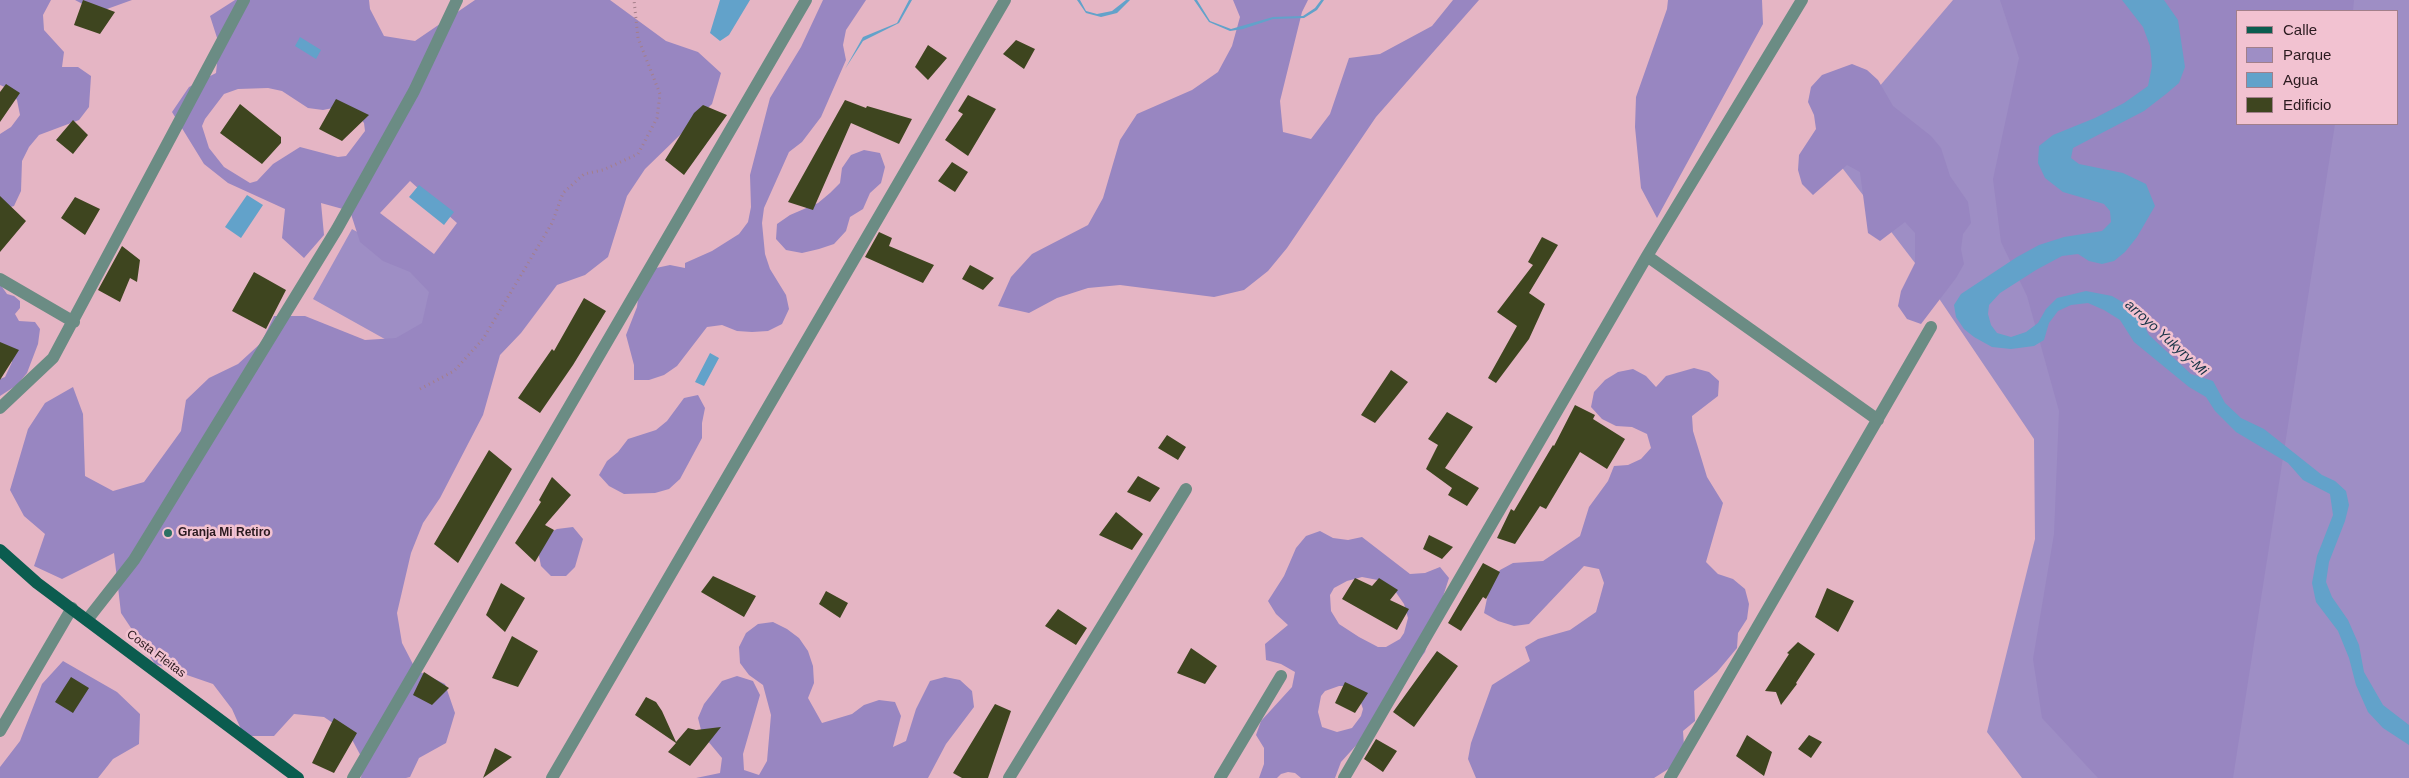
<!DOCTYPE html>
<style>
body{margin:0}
#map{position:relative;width:2409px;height:778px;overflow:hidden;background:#e5b5c4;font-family:Arial,sans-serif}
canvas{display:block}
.legend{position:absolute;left:2236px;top:10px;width:162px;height:115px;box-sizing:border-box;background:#f2c2d1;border:1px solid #a27f8a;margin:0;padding:6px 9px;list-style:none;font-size:15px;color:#2b1a1f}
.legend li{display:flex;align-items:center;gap:10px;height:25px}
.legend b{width:25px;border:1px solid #a27f8a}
</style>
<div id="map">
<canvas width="2409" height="778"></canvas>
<ul class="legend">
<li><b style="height:6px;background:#0b5c4f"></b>Calle</li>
<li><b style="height:14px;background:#9e8ec5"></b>Parque</li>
<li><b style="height:14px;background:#62a2ca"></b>Agua</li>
<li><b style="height:14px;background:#3e451f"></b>Edificio</li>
</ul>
</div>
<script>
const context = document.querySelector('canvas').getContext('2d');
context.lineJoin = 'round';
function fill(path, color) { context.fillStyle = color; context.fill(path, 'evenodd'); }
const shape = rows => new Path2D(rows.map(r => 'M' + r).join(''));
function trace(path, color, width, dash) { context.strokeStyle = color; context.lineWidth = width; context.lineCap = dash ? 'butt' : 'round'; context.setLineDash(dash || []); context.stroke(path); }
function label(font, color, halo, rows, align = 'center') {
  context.font = font + ' Arial,sans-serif'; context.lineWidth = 5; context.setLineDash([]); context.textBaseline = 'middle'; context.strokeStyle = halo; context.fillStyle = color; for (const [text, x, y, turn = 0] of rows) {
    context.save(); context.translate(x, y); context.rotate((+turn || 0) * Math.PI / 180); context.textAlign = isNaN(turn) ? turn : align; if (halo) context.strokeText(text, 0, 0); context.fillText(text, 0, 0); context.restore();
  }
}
const green = shape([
 [1953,0,2409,0,2409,778,2022,778,1987,732,2035,539,2034,439,1915,263,1827,148],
 [2238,11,2398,11,2398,124,2238,124],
 [352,229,457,288,417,357,313,299]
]);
const forest = shape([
 [0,0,51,0,43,15,44,30,64,52,62,67,78,67,91,76,89,107,79,120,39,135,29,147,22,161,21,191,14,206,0,210,0,134,11,127,20,115,17,100,7,88,0,85],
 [75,0,132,0,107,9,92,9],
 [235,0,369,0,370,9,384,36,415,41,475,0,610,0,666,41,698,52,721,73,712,104,645,169,627,196,608,257,585,275,557,285,521,333,500,355,483,415,440,498,423,523,411,553,397,613,402,643,416,670,445,684,455,713,446,743,419,758,410,777,406,778,361,778,363,760,349,734,324,717,294,714,274,736,244,736,232,709,213,684,155,664,121,613,114,553,62,579,34,566,45,534,24,516,10,490,28,429,45,403,73,387,83,414,85,476,113,491,144,482,181,431,186,400,209,378,238,364,261,343,274,316,305,316,365,340,396,338,422,323,429,292,410,272,383,261,360,242,350,211,321,203,324,235,304,258,282,238,285,209,228,183,204,164,172,112,189,87,216,73,219,44,210,16],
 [268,88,282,91,308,108,323,110,338,107,359,117,364,123,365,131,346,156,338,157,300,147,273,164,257,181,250,183,224,167,209,148,202,126,205,119,224,94,238,89],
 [410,181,457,223,434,254,380,213],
 [823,0,866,0,846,30,843,45,846,60,821,117,802,142,789,152,764,208,762,223,765,254,770,269,786,295,789,309,782,324,768,331,752,332,737,331,722,325,707,327,677,366,664,375,649,380,634,380,634,365,626,335,637,307,639,291,656,268,670,265,685,268,685,263,712,251,739,234,748,222,751,207,750,175,770,98,801,47],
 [1233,0,1308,0,1302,12,1280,101,1283,132,1311,139,1330,114,1349,58,1380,54,1432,26,1453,0,1479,0,1376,117,1287,248,1268,271,1244,290,1214,297,1120,285,1088,288,1057,298,1029,313,998,306,1011,277,1032,254,1088,225,1103,198,1120,140,1137,114,1192,90,1218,72,1232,46,1240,17],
 [1668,0,1762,0,1763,24,1657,218,1641,188,1635,127,1636,97,1667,9],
 [2000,0,2354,0,2353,11,2238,11,2238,124,2335,124,2233,778,2098,778,2042,718,2033,659,2054,534,2059,411,2027,296,2001,242,1993,179,2019,58],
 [1852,64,1867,70,1878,80,1893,106,1931,136,1941,148,1950,176,1968,202,1971,223,1963,234,1961,249,1964,264,1956,278,1921,324,1907,319,1898,306,1901,291,1915,263,1915,233,1905,222,1880,241,1868,233,1860,172,1847,165,1813,195,1802,184,1798,170,1799,155,1816,129,1814,115,1808,102,1811,87,1822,75],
 [864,150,880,153,885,167,881,183,870,193,863,209,850,217,846,231,834,244,819,249,802,253,786,250,776,239,777,224,790,215,818,203,830,193,840,183,842,168,851,155],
 [0,284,7,294,14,296,20,301,20,308,15,314,19,321,35,322,40,329,38,344,27,373,17,385,0,396,0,379,5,377,12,362,12,354,0,350],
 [1694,368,1709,372,1719,381,1718,396,1692,416,1693,431,1707,477,1723,503,1706,562,1718,574,1733,579,1745,589,1749,604,1747,619,1738,633,1737,648,1717,672,1694,691,1695,721,1683,731,1684,746,1681,761,1654,778,1476,778,1468,759,1471,743,1492,685,1530,661,1525,647,1538,639,1570,630,1596,612,1604,583,1599,569,1584,566,1529,624,1514,626,1498,621,1484,613,1490,584,1500,570,1513,563,1543,561,1580,536,1589,507,1608,481,1614,466,1628,465,1641,459,1651,448,1647,434,1632,427,1616,426,1602,419,1591,407,1594,392,1605,380,1618,372,1633,369,1646,376,1656,387,1666,376],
 [698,395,705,408,702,423,702,438,680,479,669,489,655,493,624,494,609,486,599,475,607,461,618,452,628,439,656,430,667,421,684,398],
 [573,527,583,539,575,567,566,576,551,576,541,566,538,551,543,536,557,529],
 [1320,531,1333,538,1348,540,1362,537,1410,574,1425,573,1440,567,1449,578,1425,652,1361,740,1341,762,1335,778,1301,778,1295,773,1288,772,1281,774,1277,778,1259,778,1264,764,1264,748,1256,735,1261,721,1292,687,1295,672,1281,664,1266,660,1265,644,1288,625,1276,614,1268,601,1284,576,1296,548,1306,536],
 [1362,577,1383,581,1395,591,1404,604,1408,618,1404,633,1400,639,1386,647,1378,647,1359,637,1339,624,1331,611,1330,595,1334,588,1347,581],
 [1339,686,1346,686,1358,694,1363,709,1361,716,1352,728,1337,732,1322,727,1318,712,1321,696,1325,691],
 [773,622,787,629,799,638,808,651,813,666,814,683,808,698,822,723,852,714,864,705,879,700,895,702,901,716,893,747,906,741,916,709,930,681,945,677,960,680,972,691,974,707,946,744,928,778,696,778,720,773,722,758,702,734,698,718,704,704,722,681,737,676,753,681,760,695,743,754,744,770,759,775,767,761,771,715,763,685,749,675,740,663,739,647,746,633,758,624],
 [63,661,117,692,140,714,139,744,113,759,98,778,0,778,0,767,20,741,42,684]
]);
const water = shape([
 [720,0,750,0,729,35,720,41,710,33],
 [909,0,912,0,899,23,863,41,845,69,863,37,897,23],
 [1077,0,1080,0,1086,11,1097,14,1112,11,1126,0,1130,0,1117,13,1101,17,1086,13],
 [1194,0,1197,0,1210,21,1231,29,1273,17,1303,16,1315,8,1321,0,1324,0,1317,10,1304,18,1273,19,1243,29,1230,31,1209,22],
 [2122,0,2164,0,2178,20,2185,67,2179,83,2166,94,2144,111,2073,148,2071,158,2079,164,2123,173,2146,184,2155,206,2137,237,2125,252,2114,261,2102,264,2089,261,2078,254,2062,256,2036,270,2000,293,1989,305,1988,314,1991,325,1997,333,2011,337,2026,332,2038,323,2046,309,2057,298,2086,291,2112,296,2136,310,2149,335,2191,374,2213,381,2225,403,2241,418,2264,429,2322,475,2335,481,2346,491,2349,505,2345,521,2329,562,2326,582,2332,597,2348,620,2359,645,2364,672,2383,705,2409,725,2409,745,2383,728,2368,712,2356,685,2349,658,2338,631,2316,602,2312,583,2317,556,2333,515,2330,494,2303,480,2288,463,2236,432,2215,411,2206,397,2189,387,2134,342,2120,320,2104,310,2088,303,2071,305,2058,311,2049,323,2044,340,2034,346,2011,349,1992,347,1974,337,1964,329,1956,317,1954,305,1961,294,2017,257,2039,245,2064,237,2102,231,2111,222,2110,211,2104,204,2063,192,2045,178,2038,163,2039,146,2053,135,2095,118,2124,103,2148,86,2152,66,2150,46,2143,27],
 [300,37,321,50,316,59,295,46],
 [419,185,454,212,444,225,409,197],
 [247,195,263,205,241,238,225,227],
 [710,353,719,358,704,386,695,382]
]);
const building = shape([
 [83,0,115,12,100,34,74,25],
 [1016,40,1035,49,1024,69,1003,54],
 [928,45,947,58,928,80,915,67],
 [6,84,20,93,0,122,0,92],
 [968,95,996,109,968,156,945,140,963,114,958,111],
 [336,99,369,115,342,141,319,129],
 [845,100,866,108,867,106,912,119,899,144,851,123,813,210,788,202],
 [240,104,281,137,281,143,262,164,220,133],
 [703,105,727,115,684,175,665,160,694,113],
 [73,120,88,135,73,154,56,140],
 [952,162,968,172,955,192,938,181],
 [0,196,26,221,0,252],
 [75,197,100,209,85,235,61,218],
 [879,232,892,238,889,246,934,265,923,283,865,257],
 [1542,237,1558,245,1529,293,1545,304,1529,339,1496,383,1488,378,1517,326,1497,312,1533,265,1528,262],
 [122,246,140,260,137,282,130,278,120,302,98,290],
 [970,265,994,278,983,290,962,279],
 [254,272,286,290,266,329,232,311],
 [584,298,606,311,573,365,540,413,518,398,552,349,554,351],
 [0,342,19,350,0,380],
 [1391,370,1408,382,1375,423,1361,415],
 [1575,405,1595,415,1593,419,1625,439,1607,469,1580,452,1546,509,1540,506,1515,544,1497,538,1511,509,1514,511,1553,445,1554,446],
 [1447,412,1473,427,1445,468,1479,488,1467,506,1448,495,1452,488,1426,469,1438,445,1428,439],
 [1167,435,1186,447,1178,460,1158,448],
 [489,450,512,469,458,563,434,544],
 [1138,476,1160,488,1150,502,1127,492],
 [552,477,571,495,545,525,554,530,535,562,515,543,541,502,539,500],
 [1116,512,1143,534,1132,550,1099,535],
 [1429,535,1453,547,1442,559,1423,549],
 [1483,563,1500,572,1486,599,1483,597,1461,631,1448,623],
 [713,576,756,596,744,617,701,592],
 [1355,578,1372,586,1379,578,1398,590,1390,600,1409,609,1397,630,1342,599],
 [501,583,525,598,505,632,486,615],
 [1827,588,1854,601,1838,632,1815,617],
 [826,591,848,603,840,618,819,604],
 [1058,609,1087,628,1076,645,1045,626],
 [512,636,538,651,518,687,492,678],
 [1798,642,1815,654,1796,683,1797,684,1781,705,1776,692,1765,691,1789,654,1787,653],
 [1191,648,1217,666,1205,684,1177,673],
 [1437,651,1458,666,1414,727,1393,712],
 [424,672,449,688,432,705,413,695],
 [71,677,89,688,73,713,55,702],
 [1345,682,1368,693,1355,713,1335,703],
 [646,697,656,702,662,711,676,742,688,728,696,730,721,727,690,766,668,752,676,743,635,715],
 [995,704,1011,711,988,778,962,778,953,773],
 [334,718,357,733,334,773,312,763],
 [1747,735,1772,752,1764,776,1736,756],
 [1809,735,1822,742,1811,758,1798,749],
 [1376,739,1397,751,1383,772,1364,759],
 [495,748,512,757,483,778]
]);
const path = shape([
 [420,389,454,371,483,339,552,223,563,193,584,174,603,170,638,154,657,118,660,94,638,38,634,0]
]);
const minor = shape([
 [1647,256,1878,420],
 [0,279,74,322],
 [0,408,53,358,244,0],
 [87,620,134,560,337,229,414,91,457,0],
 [0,731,72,608],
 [353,778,806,0],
 [552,778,1005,0],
 [1009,778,1186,489],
 [1220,778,1281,676],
 [1344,778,1647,256,1802,0],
 [1670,778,1931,327]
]);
const major = shape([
 [0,550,37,583,298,778]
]);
const markers = [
 [168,533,5,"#2d7063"]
];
const poiNames = [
 ["Granja Mi Retiro",178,533]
];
const streetNames = [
 ["Costa Fleitas",156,654,37]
];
const waterNames = [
 ["arroyo Yukyry-Mi",2166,338,42]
];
fill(green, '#9e8ec5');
fill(forest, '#9886c1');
fill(water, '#62a2ca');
fill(building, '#3e451f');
trace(path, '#a47f8a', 3, [1, 4]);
trace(minor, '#6b8c84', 12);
trace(major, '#0b5c4f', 12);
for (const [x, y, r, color] of markers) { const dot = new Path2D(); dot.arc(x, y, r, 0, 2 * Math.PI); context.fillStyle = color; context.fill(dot); trace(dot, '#f2c2d1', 2); }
label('bold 12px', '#2b1a1f', '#f2c2d1', poiNames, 'left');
label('12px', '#2b1a1f', '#f2c2d1', streetNames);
label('italic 14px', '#153244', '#f2c2d1', waterNames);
</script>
